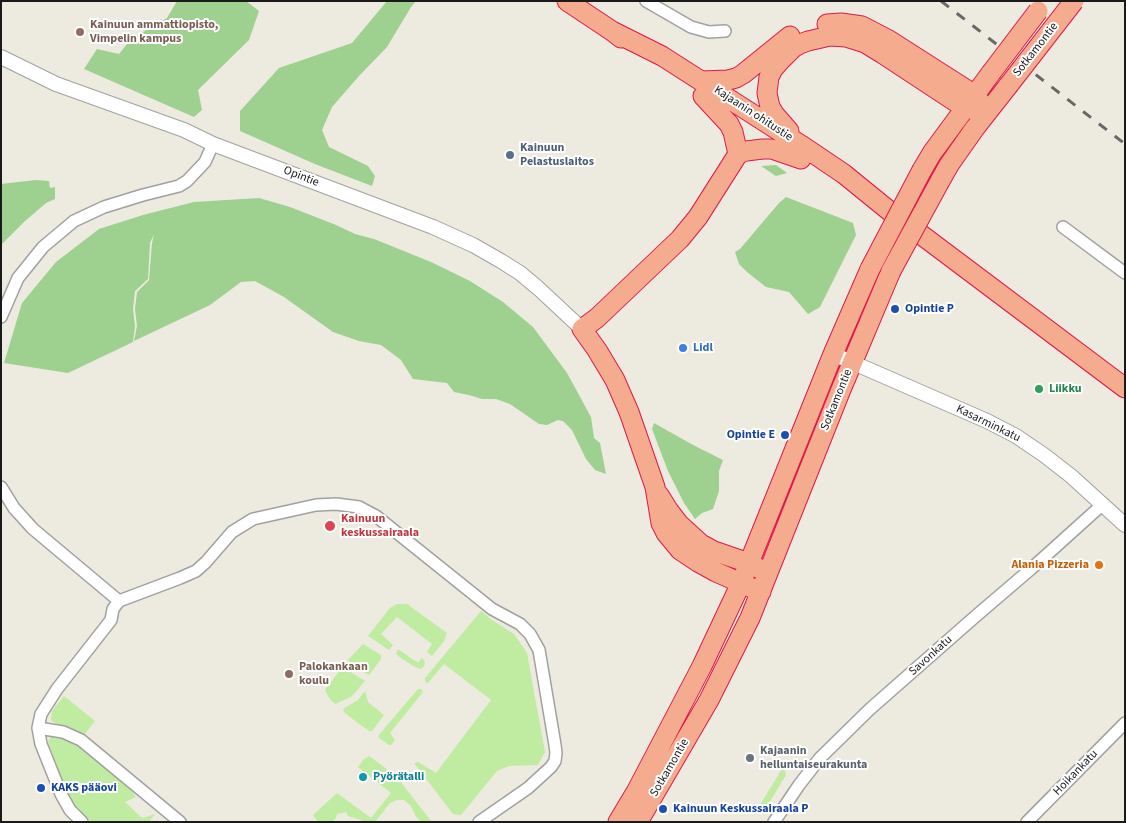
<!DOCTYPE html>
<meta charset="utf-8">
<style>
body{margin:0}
#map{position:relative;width:1126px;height:823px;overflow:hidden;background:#edeadf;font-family:"Source Sans 3",sans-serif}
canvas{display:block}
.frame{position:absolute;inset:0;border:2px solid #1a1a1a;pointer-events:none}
</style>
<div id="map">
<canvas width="1126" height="823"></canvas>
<div class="frame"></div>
</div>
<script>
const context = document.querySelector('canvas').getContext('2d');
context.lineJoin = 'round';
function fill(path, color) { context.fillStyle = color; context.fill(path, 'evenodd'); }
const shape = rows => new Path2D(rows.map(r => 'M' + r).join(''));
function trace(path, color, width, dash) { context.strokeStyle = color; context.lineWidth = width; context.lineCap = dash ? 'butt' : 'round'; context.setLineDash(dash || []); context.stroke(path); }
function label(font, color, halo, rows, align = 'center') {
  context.font = font + ' "Source Sans 3",sans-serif'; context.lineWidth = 4; context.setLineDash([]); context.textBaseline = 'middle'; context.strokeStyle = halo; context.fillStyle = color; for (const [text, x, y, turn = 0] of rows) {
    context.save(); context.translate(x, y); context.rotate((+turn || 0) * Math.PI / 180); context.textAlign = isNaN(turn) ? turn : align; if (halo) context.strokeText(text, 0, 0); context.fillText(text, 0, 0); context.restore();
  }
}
const grass = shape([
 [397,604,407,604,447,633,444,641,432,656,427,652,432,644,397,617,381,634,393,645,389,650,368,636,390,608],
 [481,611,492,620,514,634,527,653,545,752,538,765,509,766,497,771,461,815,453,814,414,763,418,762,436,773,491,700,444,664,428,683,425,682,425,678],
 [363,644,381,655,381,659,369,675,354,667,348,660],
 [398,649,418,663,422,658,425,662,424,666,421,669,417,668,402,659,396,654],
 [344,668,365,681,351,697,335,704,329,698,325,690,340,670],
 [418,689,421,689,423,692,390,733,395,740,391,745,389,745,379,738,378,736],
 [365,691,368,702,384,715,372,731,369,731,350,717,344,712,343,709,358,700],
 [64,696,95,721,84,735,56,724,51,720,52,711],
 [56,735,64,737,76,743,123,780,136,797,125,802,142,818,155,814,149,822,92,822,80,812,73,802,59,773,48,741,51,737],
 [369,756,383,766,399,780,432,822,421,822,416,817,411,806,404,800,397,800,390,803,375,822,367,822,348,816,346,812,337,814,336,818,332,822,318,822,313,815,337,793,371,818,391,793,358,767,363,760],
 [782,769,785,770,786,775,763,813,759,813,758,808]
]);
const forest = shape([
 [177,1,246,1,259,11,249,40,198,90,202,110,194,117,84,69,97,49,119,54,131,39,167,18],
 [387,1,416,1,411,7,387,47,359,76,332,107,322,130,329,147,368,166,375,176,372,186,315,164,240,131,240,111,279,68,352,43],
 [776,165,787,173,776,176,761,166],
 [36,180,49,181,50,188,55,187,55,199,46,203,25,221,1,245,1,184],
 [786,197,853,223,856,235,820,307,808,314,789,292,766,287,747,272,739,264,735,252,740,249,779,203],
 [259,198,290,207,336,225,355,234,374,239,431,262,470,281,503,302,533,327,567,373,591,417,594,438,600,443,606,474,595,470,586,459,572,430,563,421,558,420,547,425,539,424,510,404,496,399,482,399,469,395,454,392,447,383,413,379,401,360,381,345,359,341,333,332,284,297,255,281,241,282,210,305,134,341,137,326,135,309,137,292,149,280,152,243,154,234,150,243,148,279,135,291,133,309,135,326,133,342,68,373,4,363,22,303,56,262,99,229,143,215,194,202],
 [654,423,693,445,723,460,719,471,719,491,713,509,702,513,695,519,684,503,668,471,652,429]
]);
const minor = shape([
 [646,1,691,27,709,32,725,31],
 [1063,227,1125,273],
 [1,317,18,278,43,247,74,221,104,207,143,195,179,186,187,181,205,162,213,144],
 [1,487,14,508,33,529,119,601],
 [38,728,63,732,81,740,180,822],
 [82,822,70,810,61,794,41,744,38,728,41,714,57,689,111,620,113,609,119,601,180,578,196,571,206,562,232,532,253,519,316,505,336,504,359,507,376,516,492,609,520,624,530,634,539,650,555,745,556,753,555,761,551,767,528,788,479,822],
 [774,822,799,785,820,758,870,709,977,615,1032,568,1103,504],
 [1027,822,1125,723]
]);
const tertiary = shape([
 [1,57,56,84,184,130,213,144,433,227,473,245,501,261,520,273,538,288,582,329],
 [833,354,987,421,1016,436,1044,455,1071,476,1125,525]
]);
const trunk = shape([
 [567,1,612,31,621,38],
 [827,24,841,23,862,26,889,40,975,95,987,112],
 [612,31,662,56,801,145,844,174,887,209,1125,388],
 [701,81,728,80,736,78,743,74,790,36],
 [703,96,729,124,733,132,738,154],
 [789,131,775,115,770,107,767,93,769,77,773,69,780,61,793,48,800,44,808,41,830,36,846,37,865,43,883,54,965,108,987,112],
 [922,170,932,153,991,73],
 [940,181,949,165,975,128,1008,86],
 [659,495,669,511,679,524,701,544,714,551,740,560,758,568],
 [761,592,716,572,698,562,680,550,666,533,661,523,655,487,629,412,615,380,597,350,582,329,597,318,680,239,698,217,738,154,746,151,763,149,772,149,801,159],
 [618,822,636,792,702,666,741,583,833,354,870,269],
 [638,822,709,700,750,618,840,392,891,271]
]);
const rail = shape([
 [941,1,1125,144]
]);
const trunkBridge = shape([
 [991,73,1038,11],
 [1008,86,1074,1],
 [870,269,922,170],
 [891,271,940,181]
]);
const markers = [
 [80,32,5,"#8d6e63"],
 [510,155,5,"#5c6f8a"],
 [895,309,5,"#1a4fb4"],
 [683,348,5,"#3f7fe0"],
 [1039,389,5,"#2e9e5b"],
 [785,435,5,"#1a4fb4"],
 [330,526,6,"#e0444e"],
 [1099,565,5,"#e8710a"],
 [289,674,5,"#8d6e63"],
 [750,758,5,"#6b7280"],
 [363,777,5,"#0f9aa8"],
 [41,788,5,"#1a4fb4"],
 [663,809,5,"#1a4fb4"]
];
const educationNames = [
 ["Kainuun ammattiopisto,",90,25],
 ["Vimpelin kampus",90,39],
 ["Palokankaan",299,667],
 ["koulu",299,681]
];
const streetNames = [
 ["Sotkamontie",1036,50,-52],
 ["Kajaanin ohitustie",753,114,33],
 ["Opintie",301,177,21],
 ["Sotkamontie",837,400,-68],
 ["Kasarminkatu",988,424,26],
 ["Savonkatu",931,656,-42],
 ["Sotkamontie",670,768,-60],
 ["Hoikankatu",1076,773,-46]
];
const serviceNames = [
 ["Kainuun",520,148],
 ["Pelastuslaitos",520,162]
];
const transitNames = [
 ["Opintie P",905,309],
 ["Opintie E",775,435,"right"],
 ["KAKS pääovi",51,788],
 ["Kainuun Keskussairaala P",673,809]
];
const shopNames = [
 ["Lidl",693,348]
];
const leisureNames = [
 ["Liikku",1049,389]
];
const healthNames = [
 ["Kainuun",341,519],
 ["keskussairaala",341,533]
];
const foodNames = [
 ["Alania Pizzeria",1089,565]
];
const worshipNames = [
 ["Kajaanin",760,751],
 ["helluntaiseurakunta",760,765]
];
const cultureNames = [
 ["Pyörätalli",373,777]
];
fill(grass, '#bfeca0');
fill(forest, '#9ed090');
trace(minor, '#a1a1a1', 14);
trace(tertiary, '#a1a1a1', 16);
trace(trunk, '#df184c', 21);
trace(minor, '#fff', 11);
trace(tertiary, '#fff', 14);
trace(trunk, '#f5ac8e', 19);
trace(rail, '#686868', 3, [10, 10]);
trace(trunkBridge, '#df184c', 21, []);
trace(trunkBridge, '#f5ac8e', 19);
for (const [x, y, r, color] of markers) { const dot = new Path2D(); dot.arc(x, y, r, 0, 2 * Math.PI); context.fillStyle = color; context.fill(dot); trace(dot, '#fff', 2); }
label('bold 12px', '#785e54', '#fff', educationNames, 'left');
label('12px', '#1a1a1a', '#fff', streetNames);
label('bold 12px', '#4e5e75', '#fff', serviceNames, 'left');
label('bold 12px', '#164399', '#fff', transitNames, 'left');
label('bold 12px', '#366cbe', '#fff', shopNames, 'left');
label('bold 12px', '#27864d', '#fff', leisureNames, 'left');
label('bold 12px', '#be3a42', '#fff', healthNames, 'left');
label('bold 12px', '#c56008', '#fff', foodNames, 'right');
label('bold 12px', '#5b616d', '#fff', worshipNames, 'left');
label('bold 12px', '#0d838f', '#fff', cultureNames, 'left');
</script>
